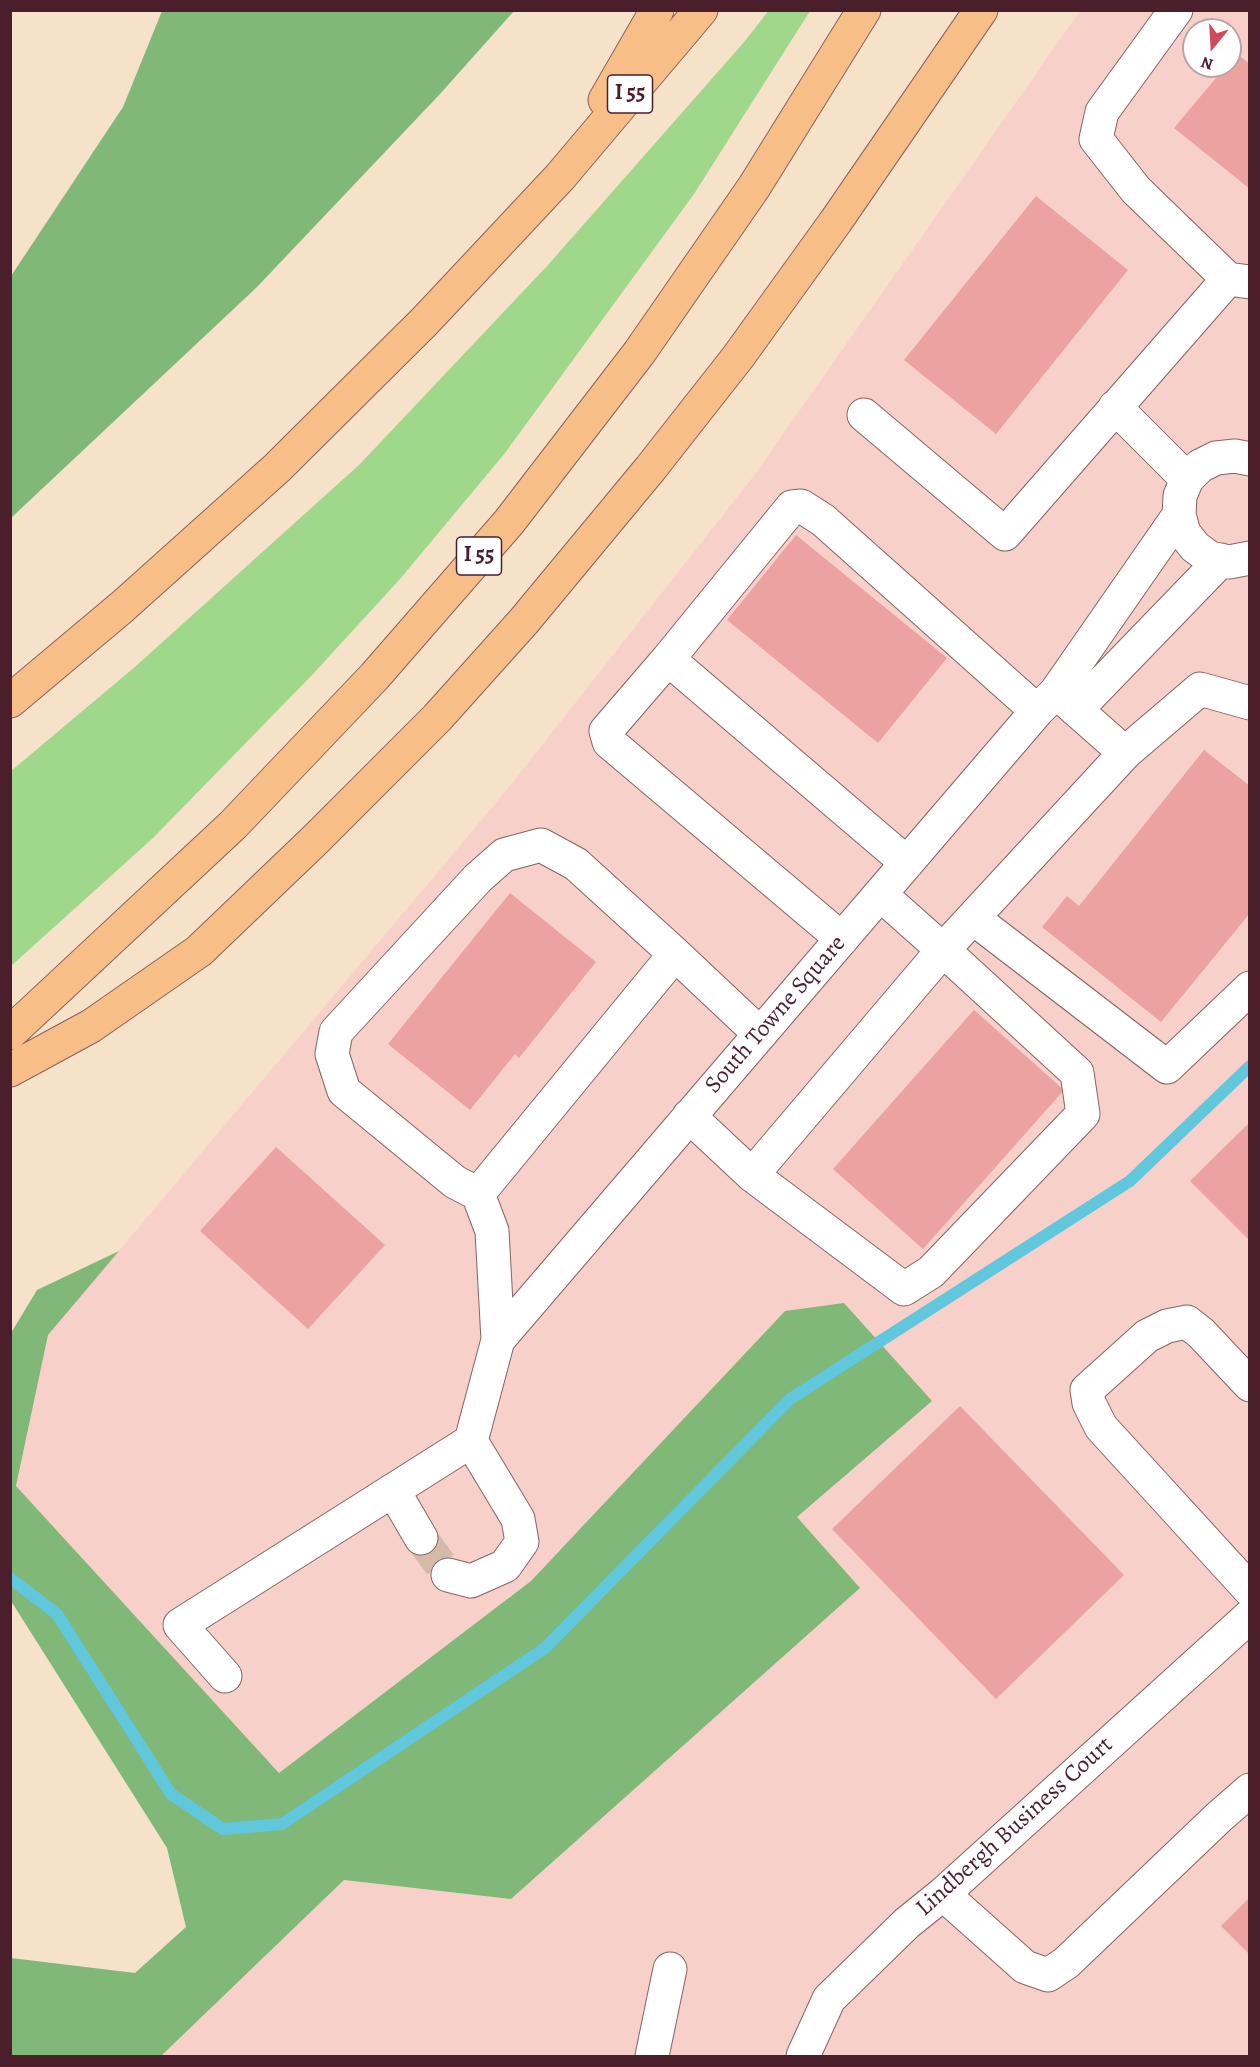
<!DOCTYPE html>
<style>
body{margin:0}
#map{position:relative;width:1260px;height:2067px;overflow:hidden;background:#f6e1c9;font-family:Alegreya,serif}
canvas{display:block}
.frame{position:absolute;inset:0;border:12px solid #4a1f2b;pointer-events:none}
.north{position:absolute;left:1182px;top:18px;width:60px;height:60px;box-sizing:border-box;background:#fff;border:2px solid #b7a5aa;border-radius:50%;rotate:198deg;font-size:16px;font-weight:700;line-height:24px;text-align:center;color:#4a1f2b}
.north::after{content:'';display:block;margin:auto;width:21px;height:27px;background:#d1495b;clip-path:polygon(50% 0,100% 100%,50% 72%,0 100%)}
</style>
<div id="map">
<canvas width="1260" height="2067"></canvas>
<div class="frame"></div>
<div class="north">N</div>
</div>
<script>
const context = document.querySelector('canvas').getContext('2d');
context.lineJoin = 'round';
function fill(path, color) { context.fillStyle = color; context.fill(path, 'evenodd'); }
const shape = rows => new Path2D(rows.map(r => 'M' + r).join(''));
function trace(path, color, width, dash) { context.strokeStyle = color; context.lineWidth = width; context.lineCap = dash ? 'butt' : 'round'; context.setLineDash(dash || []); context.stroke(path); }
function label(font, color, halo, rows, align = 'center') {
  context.font = font + ' Alegreya,serif'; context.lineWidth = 5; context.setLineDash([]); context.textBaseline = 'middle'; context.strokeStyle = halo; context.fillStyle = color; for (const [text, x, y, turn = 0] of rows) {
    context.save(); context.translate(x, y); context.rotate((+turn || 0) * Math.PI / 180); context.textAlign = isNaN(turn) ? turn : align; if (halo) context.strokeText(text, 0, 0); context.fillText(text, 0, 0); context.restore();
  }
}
const built = shape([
 [1080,11,1249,11,1249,2056,161,2056,344,1880,511,1899,859,1588,796,1517,932,1401,785,1311,531,1581,279,1773,16,1486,48,1335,506,791,753,477],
 [1194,30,1230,30,1230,66,1194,66]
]);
const green = shape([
 [769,10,810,11,694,194,505,453,400,579,313,674,153,838,11,966,11,771,136,666,360,464,548,265,745,41]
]);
const forest = shape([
 [162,11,514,11,440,94,257,287,11,518,11,276,123,107],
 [119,1251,48,1335,16,1486,279,1773,531,1581,785,1311,844,1303,932,1401,797,1517,860,1588,511,1899,344,1880,161,2056,11,2056,11,1958,135,1973,186,1927,167,1848,11,1601,11,1333,37,1290]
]);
const stream = shape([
 [10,1578,57,1614,171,1794,223,1829,282,1824,545,1648,790,1399,1130,1181,1250,1066]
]);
const building = shape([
 [1236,53,1250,64,1250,189,1174,128,1226,66,1230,66,1230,61],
 [1036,196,1128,270,996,434,904,360],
 [796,535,947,658,878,743,727,620],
 [1204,750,1250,786,1250,913,1161,1022,1042,927,1067,896,1079,906],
 [510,893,596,962,519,1058,515,1054,470,1110,388,1044],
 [974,1010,1064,1090,923,1249,833,1169],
 [1250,1122,1250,1241,1190,1181],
 [276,1147,385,1245,308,1329,200,1231],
 [960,1406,1124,1575,996,1699,832,1529],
 [1250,1897,1250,1955,1221,1926]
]);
const minorTunnel = shape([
 [421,1538,448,1575]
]);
const minor = shape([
 [1176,10,1102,112,1096,139,1136,190,1228,279],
 [1115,407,1187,479],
 [864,415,1005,534,1228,279,1250,282],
 [1250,459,1235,456,1216,458,1200,466,1187,479,1180,496,1179,515,1184,533,1195,547,1210,558,1229,562,1250,558],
 [668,659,606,731,609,742,842,939],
 [1076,710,1221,560],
 [1125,753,1200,689,1250,703],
 [907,863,668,659,792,507,801,506,823,520,1037,711],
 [973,918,1167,1067,1250,988],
 [689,1116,752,1175,943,950,880,894],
 [752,1175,904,1289,931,1272,1083,1114,1077,1073,943,950,1125,753,1056,692],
 [478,1194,455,1182,344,1091,332,1054,336,1032,478,878,504,855,541,845,576,864,675,954],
 [498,1340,1037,711,1056,692,1179,515],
 [1250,1385,1201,1333,1187,1322,1167,1326,1147,1336,1087,1390,1089,1403,1101,1427,1250,1590],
 [393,1490,421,1538],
 [448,1575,471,1581,505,1566,522,1542,518,1519,471,1441],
 [225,1676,180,1625,471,1441,498,1340,492,1231,478,1194,675,954,760,1034],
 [943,1894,1025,1967,1048,1975,1066,1963,1219,1817,1250,1790],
 [652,2056,670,1969],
 [803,2056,829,1999,907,1923,943,1894,1250,1616]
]);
const highway = shape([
 [605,100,657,10],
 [10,701,122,607,277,468,425,321,560,177,701,10],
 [10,1033,233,825,374,677,509,522,639,353,754,187,864,10],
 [10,1070,91,1026,199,951,315,840,437,718,524,621,650,469,738,357,836,221,981,10]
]);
const shields = [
 [630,94,45],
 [479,556,45]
];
const shieldNames = [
 ["I 55",630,94],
 ["I 55",479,556]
];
const streetNames = [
 ["South Towne Square",776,1015,-49],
 ["Lindbergh Business Court",1015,1827,-42]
];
fill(built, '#f7d0ca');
fill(green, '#9fd88b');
fill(forest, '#7fb877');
trace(stream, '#60c7dc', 12);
fill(building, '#eca2a0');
trace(minorTunnel, '#d4baa9', 33, [33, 16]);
trace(minor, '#866362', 35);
trace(highway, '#866362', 35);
trace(minor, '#fff', 33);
trace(highway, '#f7be87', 33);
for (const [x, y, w] of shields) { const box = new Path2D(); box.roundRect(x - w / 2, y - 19, w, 38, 4.5); context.fillStyle = '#fff'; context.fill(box); trace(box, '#4a1f2b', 1.5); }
label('bold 22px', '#4a1f2b', null, shieldNames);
label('24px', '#4a1f2b', '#fff', streetNames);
</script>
